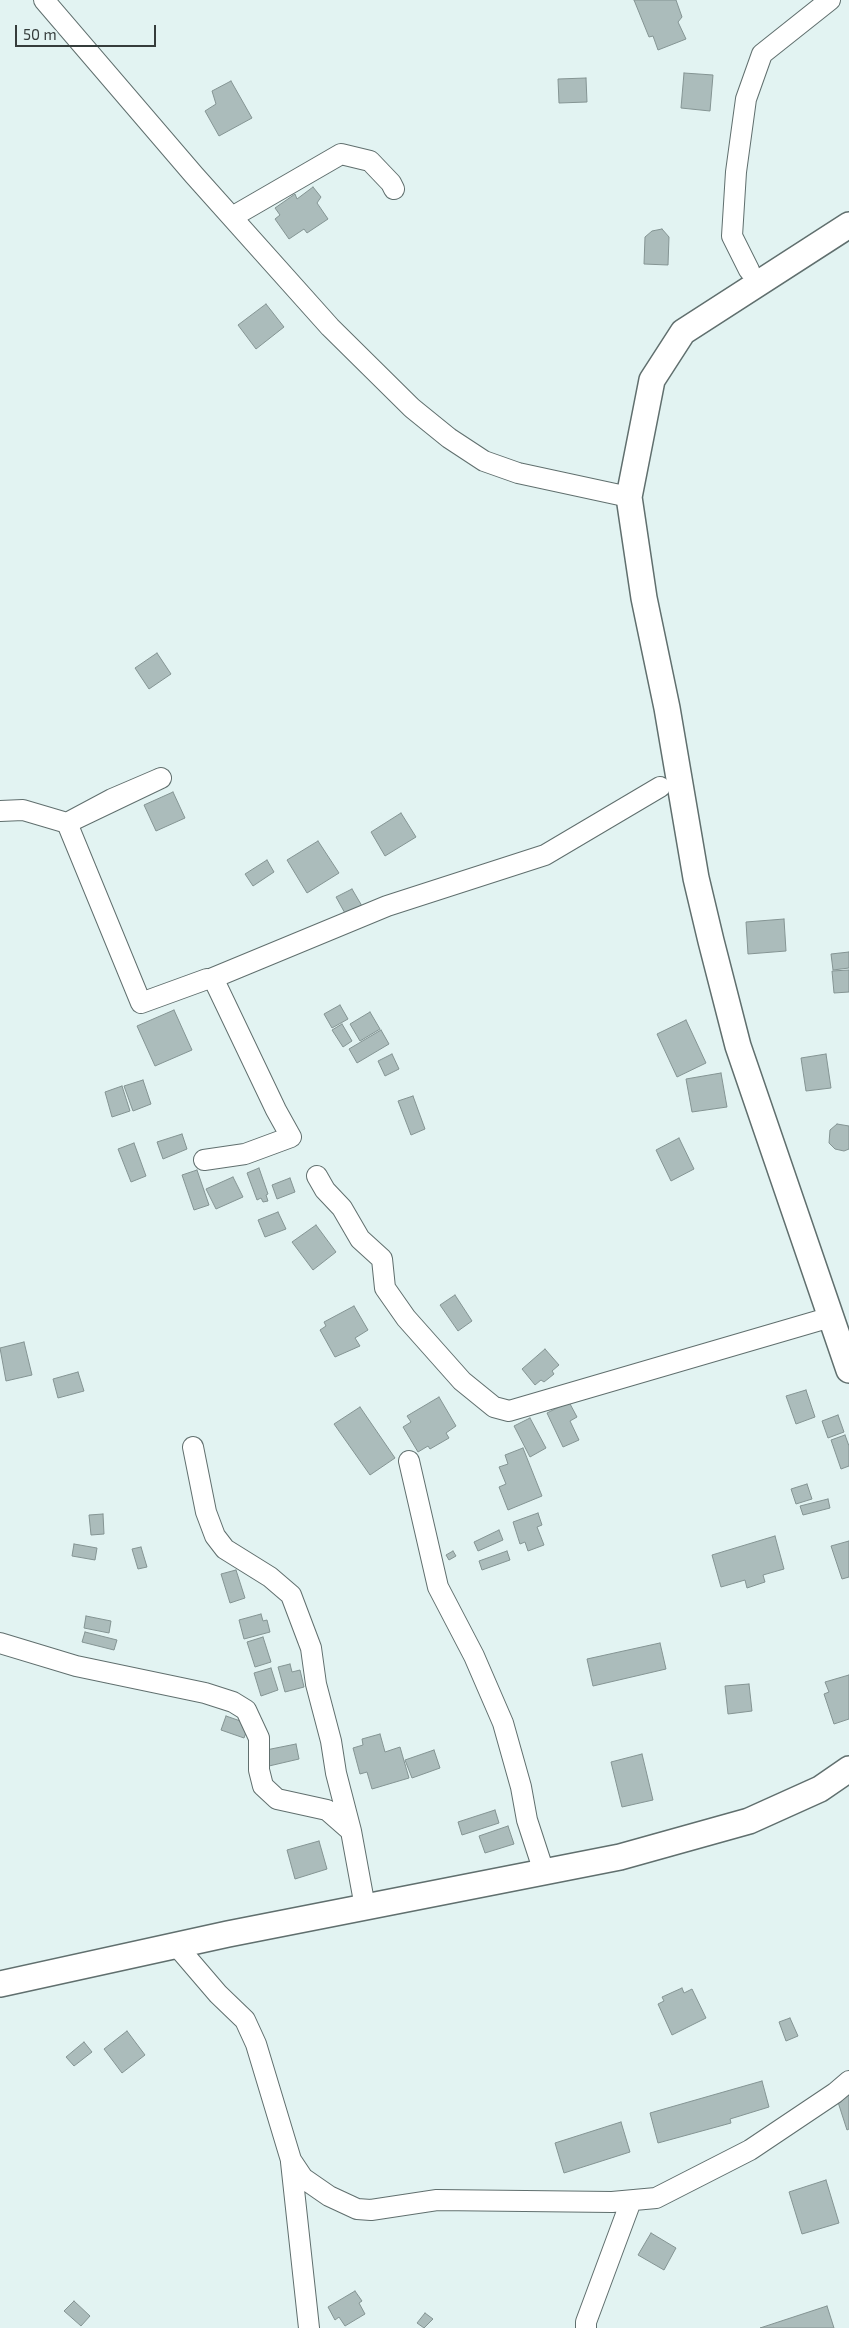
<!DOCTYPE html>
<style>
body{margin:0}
#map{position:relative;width:849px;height:2328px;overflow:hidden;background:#e2f3f2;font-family:"Exo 2",sans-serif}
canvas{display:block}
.scale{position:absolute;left:15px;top:25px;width:141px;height:22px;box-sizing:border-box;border:2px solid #353c3b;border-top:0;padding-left:6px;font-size:15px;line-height:18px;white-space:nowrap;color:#353c3b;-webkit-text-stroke:4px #e2f3f2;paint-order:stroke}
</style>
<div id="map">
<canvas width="849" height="2328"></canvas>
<div class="scale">50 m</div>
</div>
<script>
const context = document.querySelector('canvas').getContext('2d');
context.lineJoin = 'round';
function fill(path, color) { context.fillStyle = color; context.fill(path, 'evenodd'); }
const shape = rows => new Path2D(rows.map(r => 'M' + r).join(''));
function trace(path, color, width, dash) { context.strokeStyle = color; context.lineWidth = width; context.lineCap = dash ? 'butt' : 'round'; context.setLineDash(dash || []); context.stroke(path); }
const building = shape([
 [634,0,676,0,682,17,678,22,686,39,658,50,653,36,649,37,634,0],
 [684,73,713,75,710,111,681,108,684,73],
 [586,78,587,102,559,103,558,79,586,78],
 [231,81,252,118,219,136,205,111,216,104,212,91,231,81],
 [313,187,321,197,317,203,328,219,307,233,304,229,289,239,275,219,280,215,275,208,295,194,297,199,313,187],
 [662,229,669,237,668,265,644,264,645,237,652,231,662,229],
 [266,304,284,327,256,349,238,325,266,304],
 [157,653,171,674,149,689,135,668,157,653],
 [173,792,185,818,156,831,144,805,173,792],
 [401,813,416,837,385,856,371,832,401,813],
 [318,841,339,873,307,893,287,860,318,841],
 [267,860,274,872,253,886,245,874,267,860],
 [352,889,362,906,346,915,336,897,352,889],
 [784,919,786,951,748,954,746,922,784,919],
 [849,952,849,968,833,970,831,954,849,952],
 [849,970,849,992,834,993,832,971,849,970],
 [340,1005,348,1019,332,1028,324,1014,340,1005],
 [174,1010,192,1050,155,1066,137,1026,174,1010],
 [370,1012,380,1029,360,1041,350,1024,370,1012],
 [686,1020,706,1063,677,1077,657,1034,686,1020],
 [342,1024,352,1041,343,1047,332,1030,342,1024],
 [381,1030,389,1044,357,1063,349,1049,381,1030],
 [392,1054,399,1069,385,1076,378,1061,392,1054],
 [826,1054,831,1088,806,1091,801,1058,826,1054],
 [721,1073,727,1107,692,1112,686,1079,721,1073],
 [143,1080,151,1104,133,1111,124,1086,143,1080],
 [122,1086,130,1111,112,1117,105,1092,122,1086],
 [413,1096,425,1129,411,1135,398,1101,413,1096],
 [837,1124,849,1126,849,1149,844,1151,835,1149,829,1143,830,1130,837,1124],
 [182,1134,187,1149,163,1159,157,1142,182,1134],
 [679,1138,694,1169,671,1181,656,1150,679,1138],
 [134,1143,146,1176,131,1182,118,1149,134,1143],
 [259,1168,268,1194,266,1195,268,1201,263,1202,261,1198,257,1200,247,1173,259,1168],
 [197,1170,209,1205,194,1210,182,1175,197,1170],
 [233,1177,243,1197,216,1209,206,1189,233,1177],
 [290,1178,295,1192,277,1199,272,1185,290,1178],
 [278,1212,286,1229,265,1237,258,1220,278,1212],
 [316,1225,336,1252,313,1270,292,1242,316,1225],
 [455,1295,472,1321,458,1331,440,1305,455,1295],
 [354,1306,368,1330,355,1338,360,1346,335,1357,320,1330,326,1326,324,1322,354,1306],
 [24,1342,32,1375,6,1381,0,1348,24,1342],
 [545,1349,559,1365,552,1371,554,1374,544,1382,541,1380,535,1385,522,1369,545,1349],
 [78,1372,84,1391,58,1398,53,1379,78,1372],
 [806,1390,815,1417,796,1424,786,1396,806,1390],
 [439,1397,456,1426,446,1433,449,1438,430,1449,428,1446,418,1452,403,1427,411,1422,407,1416,439,1397],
 [569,1402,577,1417,570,1421,579,1440,563,1447,547,1413,569,1402],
 [360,1407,395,1458,370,1475,334,1424,360,1407],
 [838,1415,844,1432,828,1438,822,1421,838,1415],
 [530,1418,546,1448,530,1457,514,1426,530,1418],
 [845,1435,849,1446,849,1466,841,1469,831,1440,845,1435],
 [523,1448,542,1496,508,1510,499,1487,506,1484,499,1467,508,1464,505,1455,523,1448],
 [807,1484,812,1499,796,1504,791,1489,807,1484],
 [828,1499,830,1508,803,1515,800,1506,828,1499],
 [538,1513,542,1525,537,1527,544,1545,528,1551,525,1542,520,1544,513,1522,538,1513],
 [103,1514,104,1534,91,1535,89,1515,103,1514],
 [499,1530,503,1540,478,1551,474,1542,499,1530],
 [775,1536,784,1569,763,1575,765,1582,747,1588,745,1580,721,1587,712,1555,775,1536],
 [849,1541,849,1577,842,1579,831,1546,849,1541],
 [74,1544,97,1548,95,1560,72,1556,74,1544],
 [141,1547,147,1567,138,1569,132,1549,141,1547],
 [453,1551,456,1556,449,1560,446,1555,453,1551],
 [507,1551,510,1560,482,1570,479,1561,507,1551],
 [236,1570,245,1598,230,1603,221,1574,236,1570],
 [261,1614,263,1621,267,1620,270,1632,244,1639,239,1620,261,1614],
 [86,1616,111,1621,109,1633,84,1628,86,1616],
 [85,1632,117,1640,114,1650,82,1642,85,1632],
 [263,1637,271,1662,255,1667,247,1642,263,1637],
 [660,1643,666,1669,593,1686,587,1659,660,1643],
 [290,1664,292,1672,300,1670,304,1687,285,1692,278,1667,290,1664],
 [271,1668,278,1690,261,1696,254,1673,271,1668],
 [849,1675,849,1719,834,1724,824,1694,829,1692,825,1682,849,1675],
 [749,1684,752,1711,728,1714,725,1686,749,1684],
 [226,1716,249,1724,244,1738,221,1730,226,1716],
 [380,1734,385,1752,400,1747,409,1778,372,1789,367,1772,360,1774,353,1748,363,1745,362,1739,380,1734],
 [296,1744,299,1759,269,1766,266,1750,296,1744],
 [434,1750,440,1768,412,1778,405,1760,434,1750],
 [642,1754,653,1800,622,1807,611,1762,642,1754],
 [495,1810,499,1823,462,1835,458,1822,495,1810],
 [508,1826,514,1844,485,1853,479,1836,508,1826],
 [319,1841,327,1869,295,1879,287,1850,319,1841],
 [682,1988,684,1993,692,1989,706,2018,672,2035,658,2004,664,2001,662,1997,682,1988],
 [790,2018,798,2036,786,2041,779,2022,790,2018],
 [127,2031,145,2055,122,2073,104,2049,127,2031],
 [84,2042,92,2052,74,2066,66,2057,84,2042],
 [762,2081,769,2107,730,2119,731,2123,658,2143,650,2113,762,2081],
 [849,2095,849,2129,847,2130,837,2099,849,2095],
 [621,2122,630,2152,564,2173,555,2143,621,2122],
 [826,2180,839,2223,802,2234,789,2192,826,2180],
 [651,2233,676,2248,664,2270,638,2255,651,2233],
 [355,2291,362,2301,359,2303,365,2314,345,2326,339,2317,335,2320,328,2307,355,2291],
 [74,2301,90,2316,81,2326,64,2311,74,2301],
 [827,2306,834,2328,760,2328,827,2306],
 [425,2313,433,2319,424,2328,417,2323,425,2313]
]);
const minor = shape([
 [44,0,194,175,330,327,412,408,449,438,484,461,518,473,629,497],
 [239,213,341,154,370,161,391,183,394,189],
 [749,270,732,236,736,172,746,99,762,54,830,0],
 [0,811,23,810,67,823,161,778,112,799,67,823],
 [67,823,141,1003,207,979],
 [204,1160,245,1154,291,1137,276,1110,213,978,387,906,545,855,660,787],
 [317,1176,325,1190,342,1208,360,1239,382,1259,385,1288,406,1318,462,1381,494,1407,509,1411,831,1317],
 [193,1447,206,1512,215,1536,225,1549,270,1577,291,1595,311,1648,316,1684,331,1741,336,1773,351,1831],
 [409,1461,438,1587,474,1656,503,1723,521,1787,527,1820,544,1872],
 [0,1643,76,1666,205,1693,233,1702,246,1710,259,1738,259,1770,263,1786,277,1799,327,1810,351,1831,365,1907],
 [176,1945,218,1994,245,2020,256,2044,291,2160,303,2178,329,2196,357,2209,371,2210,437,2200,612,2202,656,2198,750,2150,835,2093,849,2081],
 [291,2162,309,2328],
 [586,2328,586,2322,631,2201]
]);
const tertiary = shape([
 [849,225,683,332,652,380,629,497,644,598,667,708,696,878,711,941,738,1046,849,1370],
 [0,1984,228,1934,620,1857,749,1821,820,1789,849,1769]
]);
fill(building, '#abbcbb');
trace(building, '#849493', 1);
trace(minor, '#606f6e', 22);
trace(tertiary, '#606f6e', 28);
trace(minor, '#fff', 20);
trace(tertiary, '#fff', 25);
</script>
